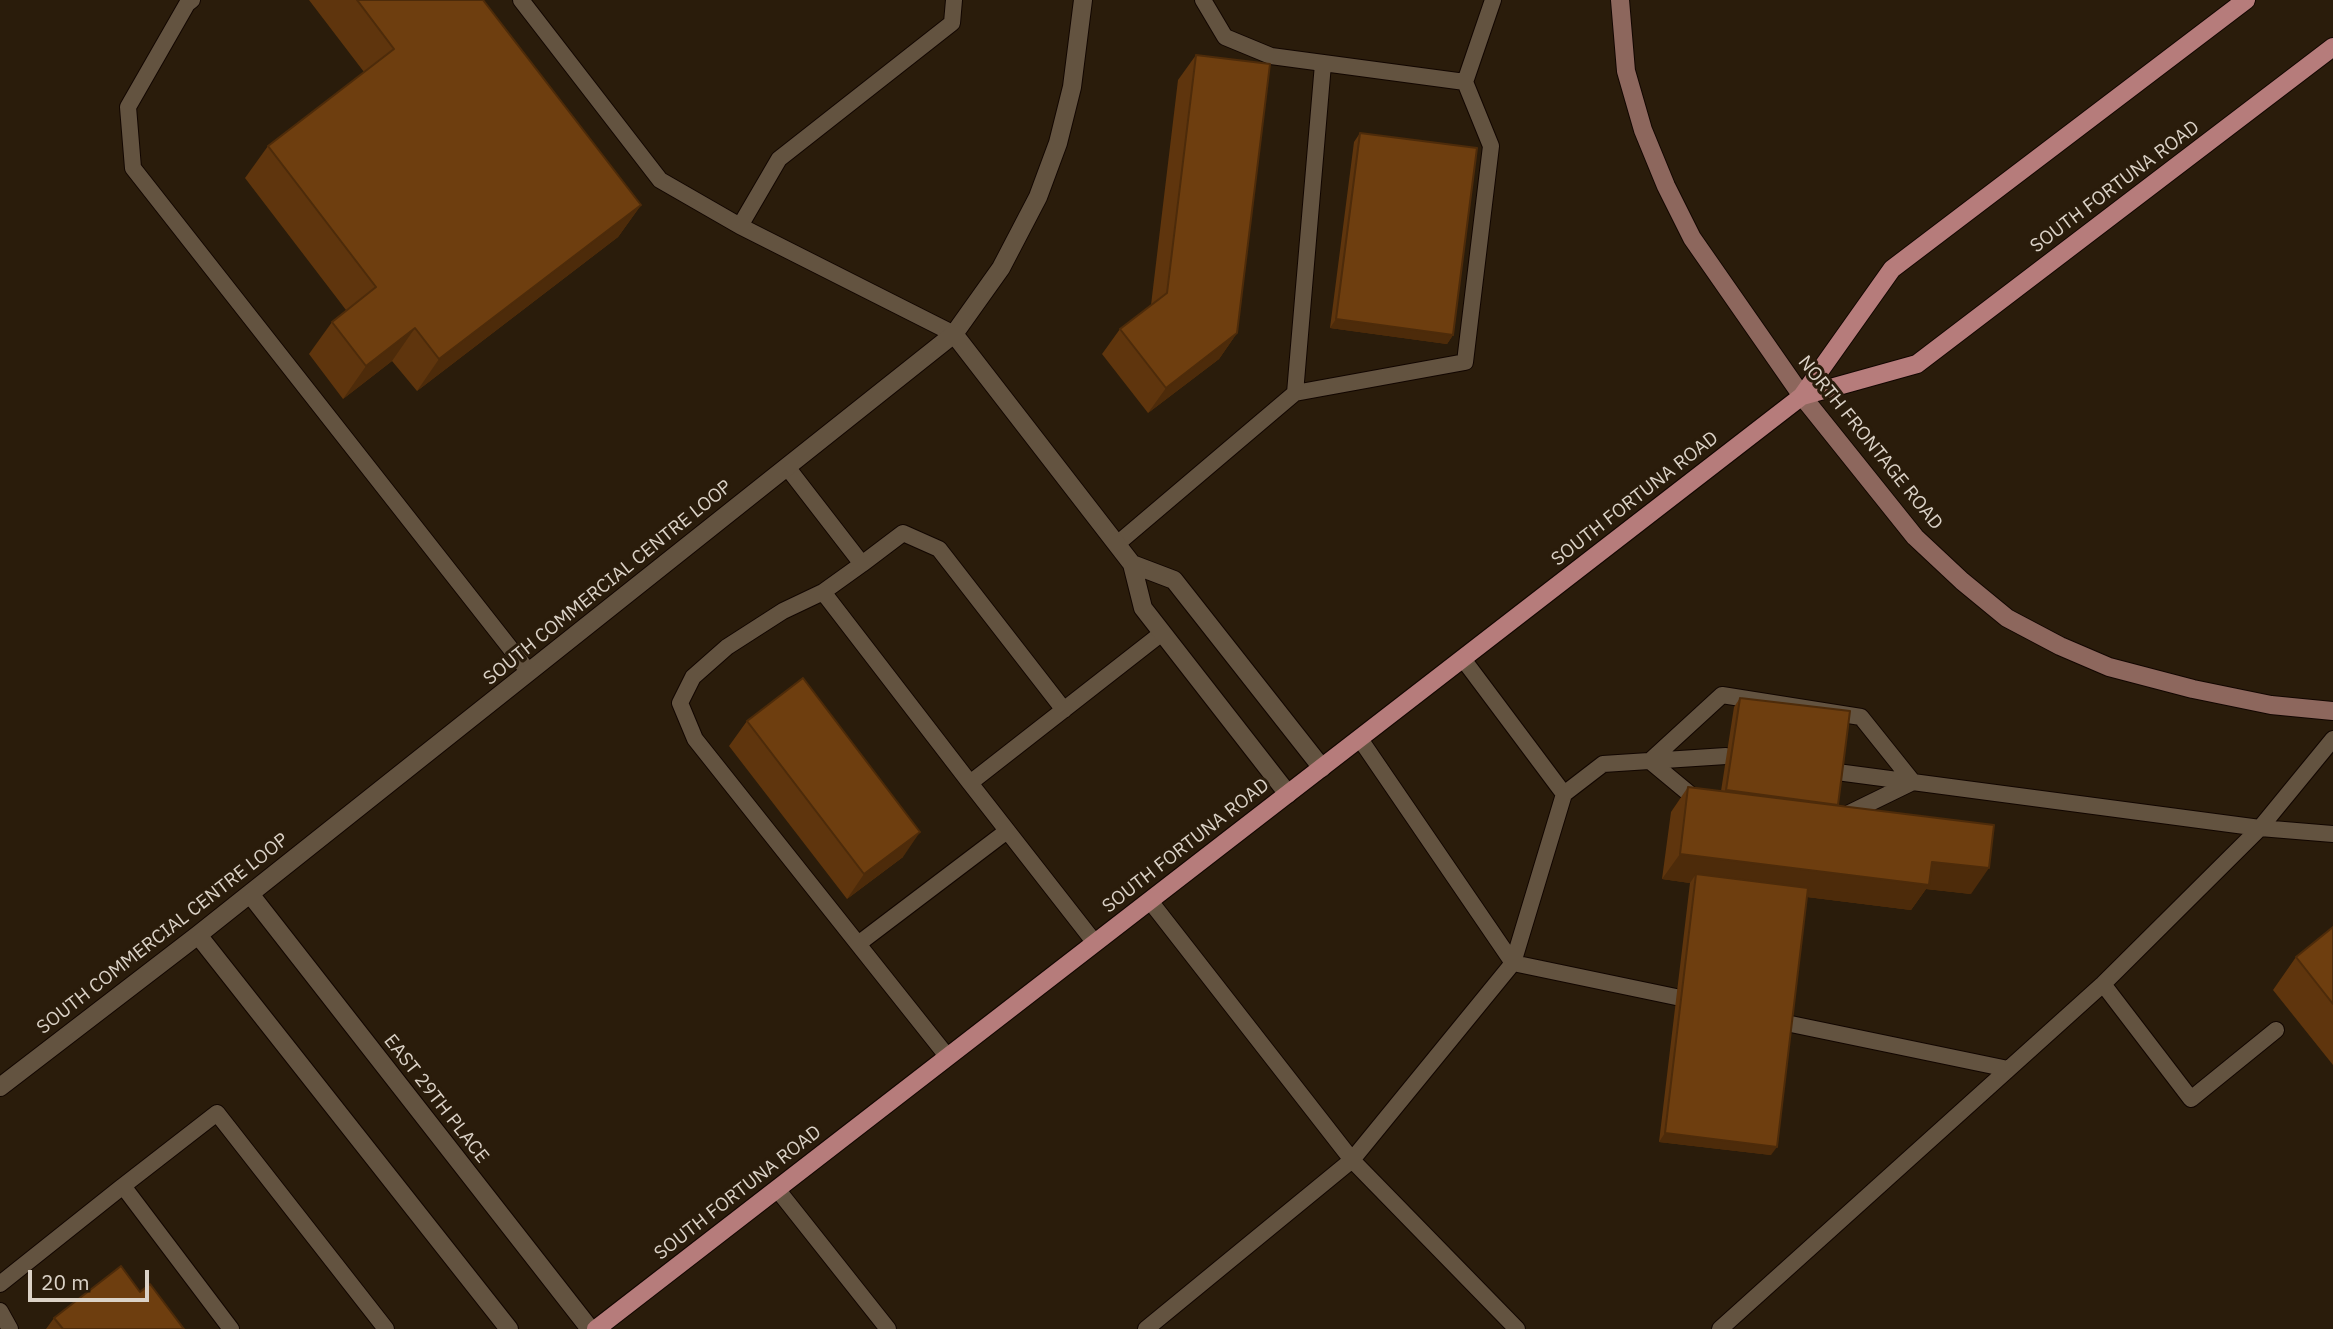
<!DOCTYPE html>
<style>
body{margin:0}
#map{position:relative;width:2333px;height:1329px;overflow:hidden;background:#2a1c0b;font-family:"IBM Plex Sans",sans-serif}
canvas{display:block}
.scale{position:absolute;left:28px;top:1270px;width:121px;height:32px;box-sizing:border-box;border:4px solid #dbd2c7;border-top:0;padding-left:9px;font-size:21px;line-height:24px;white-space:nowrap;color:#dbd2c7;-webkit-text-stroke:5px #2a1c0b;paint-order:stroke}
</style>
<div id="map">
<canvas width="2333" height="1329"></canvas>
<div class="scale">20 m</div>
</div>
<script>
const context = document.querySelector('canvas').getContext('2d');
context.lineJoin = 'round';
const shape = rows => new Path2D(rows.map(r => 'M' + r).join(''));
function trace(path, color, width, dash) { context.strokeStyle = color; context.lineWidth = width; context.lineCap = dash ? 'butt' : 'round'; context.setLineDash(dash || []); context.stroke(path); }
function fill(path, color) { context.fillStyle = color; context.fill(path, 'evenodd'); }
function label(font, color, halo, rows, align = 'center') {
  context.font = font + ' "IBM Plex Sans",sans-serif'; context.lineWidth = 6; context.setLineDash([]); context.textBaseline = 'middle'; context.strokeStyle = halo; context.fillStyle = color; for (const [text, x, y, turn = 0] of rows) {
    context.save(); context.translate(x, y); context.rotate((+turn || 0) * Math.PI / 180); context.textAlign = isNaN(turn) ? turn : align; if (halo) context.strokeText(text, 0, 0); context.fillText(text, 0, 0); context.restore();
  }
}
const service = shape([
 [192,0,187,4,128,107,133,168,529,672],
 [521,0,660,180,740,226,954,334],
 [1203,0,1225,37,1271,56,1465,82,1493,0],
 [740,226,779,159,952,23,954,0],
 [1295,393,1465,362,1491,146,1465,82],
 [787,467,862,564,903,533,939,549,1064,710],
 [1117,544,1295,393,1323,64],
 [862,564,823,592,970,783],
 [823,592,783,611,727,647,693,677,680,703,695,739,947,1056],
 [1463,659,1564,794,1513,963,1676,997],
 [1722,695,1861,717,1913,782,1835,820,1703,805,1650,761,1722,695],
 [1360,739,1513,963,1352,1160,1517,1329],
 [1837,772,2260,828,2333,834],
 [1564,794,1603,764,1726,756],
 [1095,943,970,783,1162,633],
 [858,944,1007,831],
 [2103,984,2191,1099,2276,1030],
 [1786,1023,2008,1069],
 [777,1189,888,1329],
 [0,1284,123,1186],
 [0,1311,10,1329],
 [231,1329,123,1186,217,1113,386,1329],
 [1146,1329,1352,1160,1150,901],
 [1720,1329,2103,984,2260,828,2333,739]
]);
const minor = shape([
 [954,334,1132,564,1143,608,1288,794],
 [1132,564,1174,580,1322,768],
 [250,894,590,1329],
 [198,935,509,1329],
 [0,1087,198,935,954,334,1001,268,1038,197,1058,143,1072,87,1083,0]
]);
const secondary = shape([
 [1620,0,1626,71,1643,130,1666,186,1692,238,1802,396,1915,537,1962,581,2007,618,2060,646,2109,667,2193,689,2271,705,2333,711]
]);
const primary = shape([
 [1802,396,1917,364,2333,47],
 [596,1329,1802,396,1892,269,2246,0]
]);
const wall = shape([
 [309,0,483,0,641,205,618,237,417,391,392,361,343,399,309,354,332,322,346,310,245,178,268,146,364,72],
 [1196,55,1237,333,1219,359,1148,413,1102,354,1120,329,1151,305,1178,80],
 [1360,133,1453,335,1447,344,1330,328,1354,142],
 [1740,698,1838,805,1971,894,1926,889,1911,910,1807,897,1771,1155,1659,1142,1690,883,1662,879,1671,812,1688,787,1721,791,1734,707],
 [747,721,903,857,847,899,729,746],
 [2333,927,2333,1065,2273,990,2296,957],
 [140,1292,184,1329,46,1329,54,1318]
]);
const shadedWall = shape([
 [641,205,618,237,417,391,439,359],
 [1336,319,1453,335,1447,344,1330,328],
 [415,328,392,361,343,399,366,366],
 [1237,333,1219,359,1148,413,1166,388],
 [920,832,903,857,847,899,864,874],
 [1680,854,1932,862,1989,868,1971,894,1926,889,1911,910,1695,883,1696,874,1690,883,1662,879],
 [1665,1133,1777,1147,1771,1155,1659,1142]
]);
const building = shape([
 [357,0,483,0,641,205,439,359,415,328,366,366,332,322,376,287,268,146,394,49,357,0],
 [1196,55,1270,64,1237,333,1166,388,1120,329,1167,293,1196,55],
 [1360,133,1477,148,1453,335,1336,319,1360,133],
 [803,678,920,832,864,874,747,721,803,678],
 [1740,698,1850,711,1838,805,1726,790,1740,698],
 [1688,787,1994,825,1989,868,1932,862,1929,885,1680,854,1688,787],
 [1696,874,1808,888,1777,1147,1665,1133,1696,874],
 [2333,927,2333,1004,2296,957,2333,927],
 [121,1266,140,1292,150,1284,184,1329,63,1329,54,1318,121,1266]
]);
const streetNames = [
 ["SOUTH FORTUNA ROAD",2115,187,-37],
 ["NORTH FRONTAGE ROAD",1870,443,51],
 ["SOUTH FORTUNA ROAD",1635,499,-38],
 ["SOUTH COMMERCIAL CENTRE LOOP",608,583,-39],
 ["SOUTH FORTUNA ROAD",1186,846,-38],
 ["SOUTH COMMERCIAL CENTRE LOOP",163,934,-38],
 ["EAST 29TH PLACE",436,1099,52],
 ["SOUTH FORTUNA ROAD",738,1193,-38]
];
trace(service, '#120600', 18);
trace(minor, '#120600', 20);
trace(secondary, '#120600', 20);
trace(primary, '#120600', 20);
trace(service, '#635340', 16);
trace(minor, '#635340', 18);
trace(secondary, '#8d675d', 18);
trace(primary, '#b67c7b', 18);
fill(wall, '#5f350d');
fill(shadedWall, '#4d2b0a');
fill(building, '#6e3e0f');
trace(building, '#4d2b0a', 2);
label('19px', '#dbd2c7', '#2a1c0b', streetNames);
</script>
